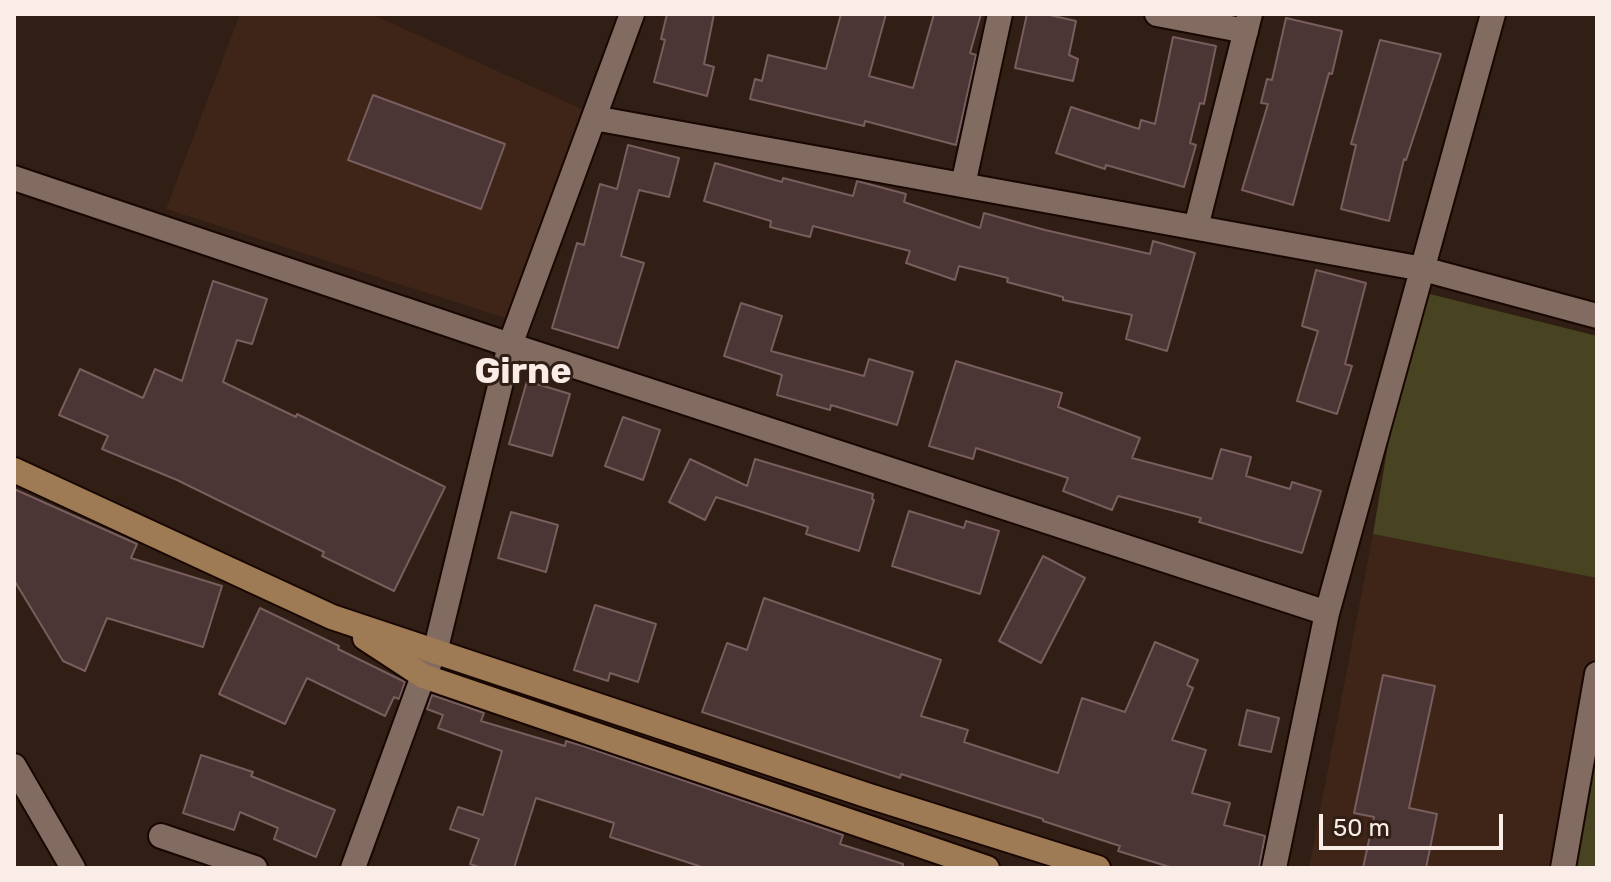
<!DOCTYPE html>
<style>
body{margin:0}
#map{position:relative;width:1611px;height:882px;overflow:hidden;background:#311e14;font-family:Rubik,sans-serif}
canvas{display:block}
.frame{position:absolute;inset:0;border:16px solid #faece6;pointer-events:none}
.scale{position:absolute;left:1319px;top:814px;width:184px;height:36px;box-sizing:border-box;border:4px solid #faece6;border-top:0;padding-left:10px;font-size:24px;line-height:28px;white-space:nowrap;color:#faece6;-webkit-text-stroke:6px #311e14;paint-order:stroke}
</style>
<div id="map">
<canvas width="1611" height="882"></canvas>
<div class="frame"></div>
<div class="scale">50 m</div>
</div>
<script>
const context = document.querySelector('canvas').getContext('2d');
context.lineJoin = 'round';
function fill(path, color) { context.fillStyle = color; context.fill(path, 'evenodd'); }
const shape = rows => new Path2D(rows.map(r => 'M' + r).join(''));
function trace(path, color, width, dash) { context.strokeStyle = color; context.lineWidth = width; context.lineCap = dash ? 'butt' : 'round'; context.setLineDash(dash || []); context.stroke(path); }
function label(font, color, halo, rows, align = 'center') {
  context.font = font + ' Rubik,sans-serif'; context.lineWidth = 6; context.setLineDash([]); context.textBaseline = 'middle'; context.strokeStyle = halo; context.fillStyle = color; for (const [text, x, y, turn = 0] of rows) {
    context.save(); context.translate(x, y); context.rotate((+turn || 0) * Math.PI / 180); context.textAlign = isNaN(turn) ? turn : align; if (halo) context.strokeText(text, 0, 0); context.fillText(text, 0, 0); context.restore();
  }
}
const built = shape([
 [240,14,371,14,582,109,514,321,166,209],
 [1373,534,1597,578,1597,732,1576,868,1309,868]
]);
const green = shape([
 [1414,290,1597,336,1597,578,1373,534],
 [1597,732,1597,868,1576,866]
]);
const building = shape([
 [667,14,714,14,704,64,714,67,707,96,654,82,665,40,661,39,667,14],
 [841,14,886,14,869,76,913,88,934,14,981,14,970,53,976,55,956,145,865,121,864,126,750,99,755,79,762,81,768,55,826,69,841,14],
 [1027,14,1045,14,1076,21,1069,55,1078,59,1073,81,1015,68,1027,14],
 [1286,18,1342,31,1332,74,1329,73,1293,205,1242,190,1268,104,1261,103,1267,79,1272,80,1286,18],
 [1173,37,1216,46,1204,104,1200,103,1190,143,1196,145,1184,187,1106,165,1105,169,1056,153,1071,107,1139,129,1141,120,1155,124,1173,37],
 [1380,40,1441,54,1406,160,1404,159,1389,221,1341,209,1356,145,1351,144,1380,40],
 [373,95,505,144,481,209,348,160,373,95],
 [628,145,679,158,669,197,639,190,621,256,644,263,618,348,552,328,577,243,584,245,600,184,617,189,628,145],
 [715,163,782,182,783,178,853,196,857,181,906,194,904,202,980,228,984,213,1045,230,1150,254,1153,241,1195,253,1167,351,1126,339,1132,315,1063,300,1063,297,1007,282,1008,278,959,266,955,280,906,263,910,251,813,226,810,237,770,227,771,221,704,201,715,163],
 [1316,270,1366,283,1345,364,1352,366,1337,414,1297,401,1318,331,1302,326,1316,270],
 [213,281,267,299,252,344,237,340,223,382,296,417,297,414,445,487,394,591,322,556,324,552,177,480,102,449,108,436,59,415,80,369,143,398,155,369,182,381,213,281],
 [741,303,782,316,771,351,864,376,869,359,913,372,897,425,831,405,830,410,777,395,782,375,724,356,741,303],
 [956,361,1062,393,1058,407,1140,438,1132,458,1212,479,1221,449,1251,457,1246,476,1290,489,1292,482,1321,491,1302,553,1199,522,1201,518,1118,496,1112,510,1063,491,1068,478,976,448,973,459,929,446,956,361],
 [527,381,570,394,552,456,509,444,527,381],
 [623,417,660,430,643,480,605,466,623,417],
 [690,459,747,486,755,459,873,494,872,499,874,500,859,551,806,534,808,527,716,497,705,520,669,502,690,459],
 [14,489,137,544,131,558,222,586,203,647,107,618,85,671,63,661,14,580,14,489],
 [909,511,964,528,966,521,999,531,980,594,892,566,909,511],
 [511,512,558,525,546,572,498,558,511,512],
 [1043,556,1085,578,1041,663,999,641,1043,556],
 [764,598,941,660,921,716,968,730,964,742,1058,773,1082,698,1125,712,1155,642,1198,660,1187,685,1193,688,1172,740,1206,750,1192,793,1230,803,1224,825,1265,836,1259,868,1173,868,1118,851,1120,846,1043,821,1043,819,901,774,900,778,702,712,727,643,747,650,764,598],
 [595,605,656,624,638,682,610,673,608,681,574,670,595,605],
 [260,608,339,646,338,649,405,682,399,699,394,697,385,716,307,678,285,724,219,694,260,608],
 [1383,675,1435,686,1409,808,1437,814,1426,868,1363,868,1374,817,1354,813,1383,675],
 [432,695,484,713,481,721,565,746,566,741,583,746,843,835,840,844,903,864,903,868,705,868,610,837,614,823,536,798,514,868,482,868,470,864,479,839,450,829,458,807,483,815,502,751,438,728,443,715,427,709,432,695],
 [1247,710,1279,718,1271,752,1239,745,1247,710],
 [201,755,253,772,251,776,335,810,316,857,274,839,278,828,240,812,234,830,183,813,201,755]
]);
const street = shape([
 [1157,14,1246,31],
 [594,118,1423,269,1597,316],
 [14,178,510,345,1327,613],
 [963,185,1000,14],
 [1196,227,1250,14],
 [14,766,73,868],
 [161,836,255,868],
 [353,868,423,676,435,652,510,345,632,14],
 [1274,868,1327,613,1493,14],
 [1563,868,1597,674]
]);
const secondary = shape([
 [14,470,332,617,869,796,1098,868],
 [365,638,423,676,987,868]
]);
const districtNames = [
 ["Girne",523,373]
];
fill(built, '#3e2518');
fill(green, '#484422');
fill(building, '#4c3535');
trace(building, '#785e5e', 2);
trace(street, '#180702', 28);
trace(secondary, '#180702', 28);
trace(street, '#826b60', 24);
trace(secondary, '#9e7b54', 24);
label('bold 36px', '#faece6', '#311e14', districtNames);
</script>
